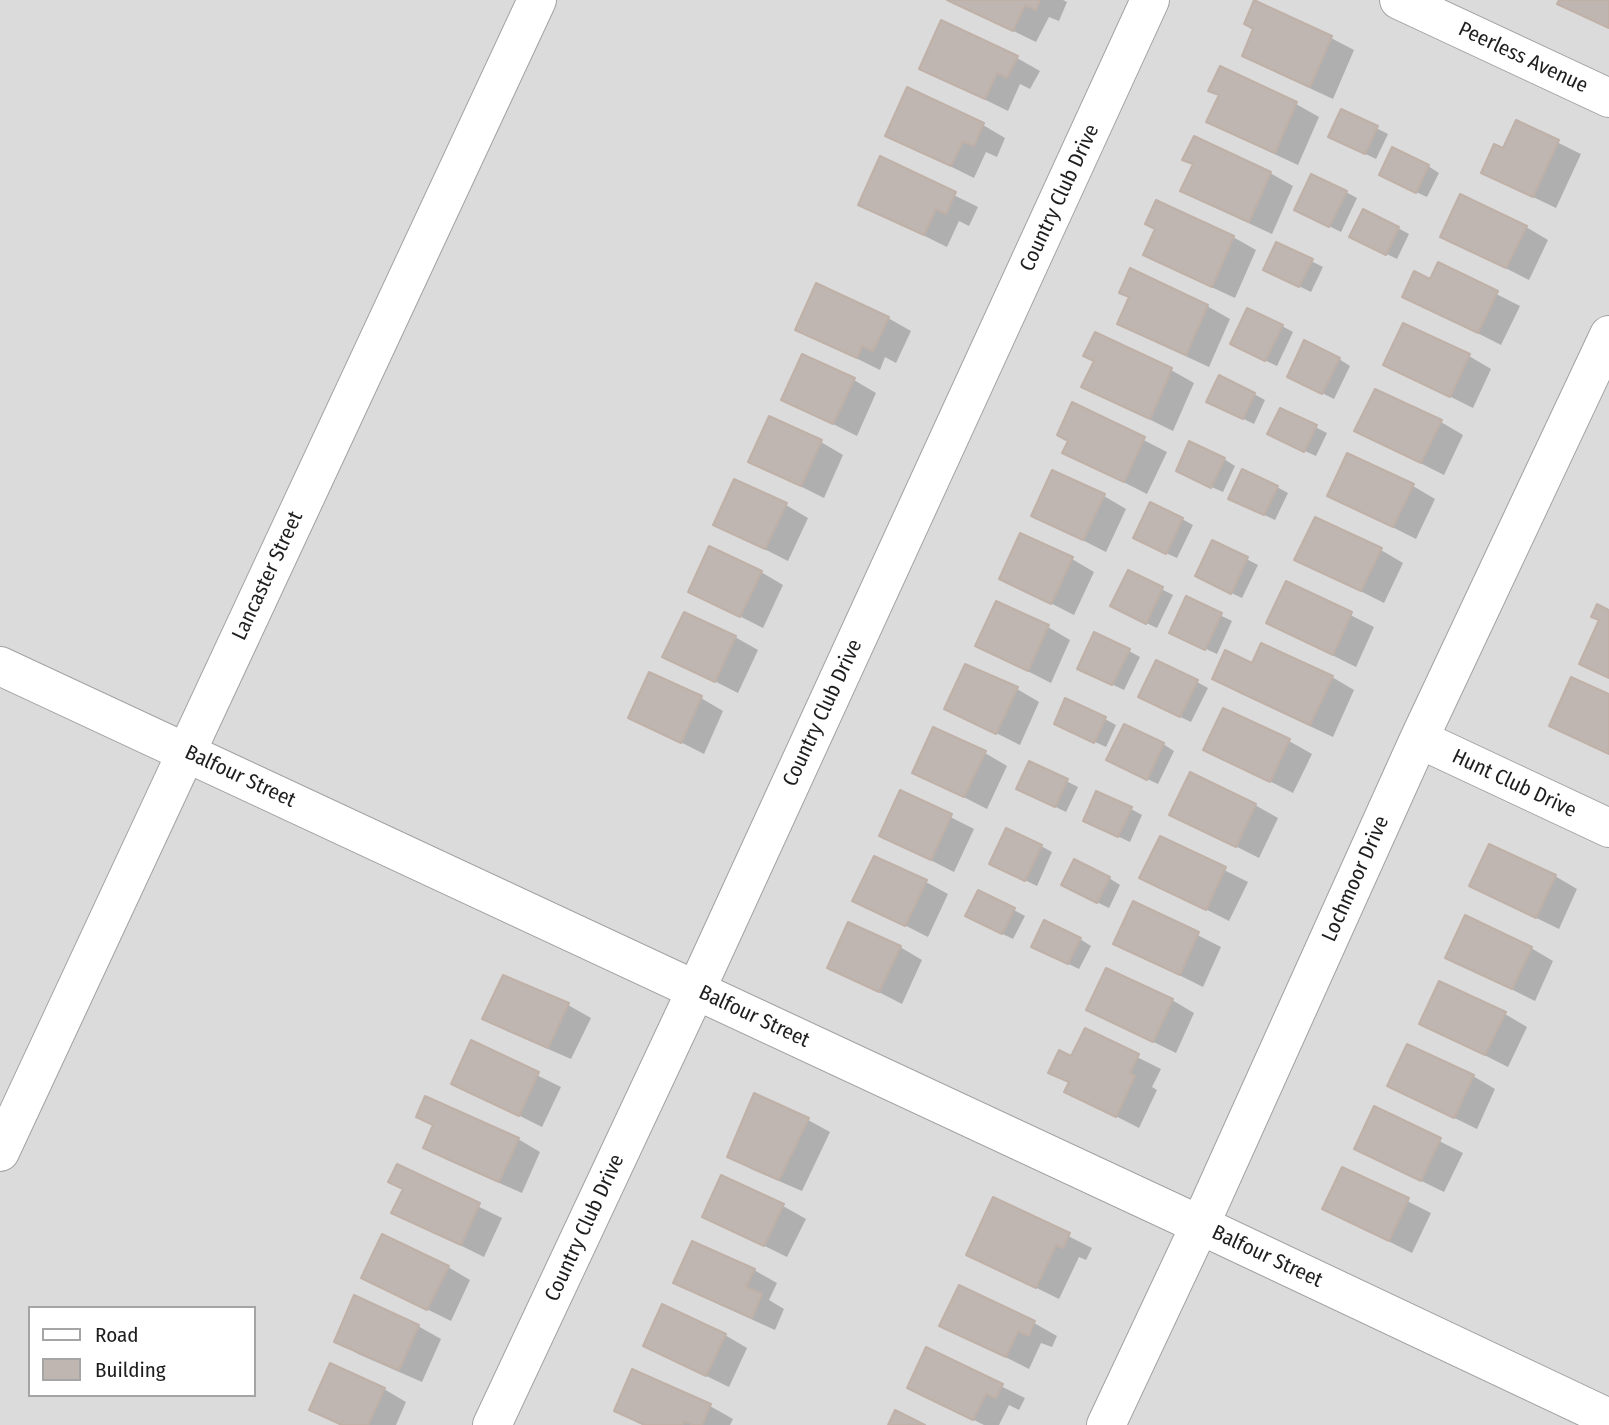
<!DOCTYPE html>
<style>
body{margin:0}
#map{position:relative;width:1609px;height:1425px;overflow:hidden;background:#efebe5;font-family:"Fira Sans Condensed",sans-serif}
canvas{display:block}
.legend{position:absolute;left:28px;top:1306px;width:228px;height:91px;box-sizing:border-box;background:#fff;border:2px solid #a5a5a5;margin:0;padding:9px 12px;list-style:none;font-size:21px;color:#1e1e1e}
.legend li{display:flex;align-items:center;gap:14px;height:35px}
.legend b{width:35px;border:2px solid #a5a5a5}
</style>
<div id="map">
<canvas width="1609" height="1425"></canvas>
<ul class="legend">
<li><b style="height:9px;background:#fff"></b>Road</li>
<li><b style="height:19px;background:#bfb6b1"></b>Building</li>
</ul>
</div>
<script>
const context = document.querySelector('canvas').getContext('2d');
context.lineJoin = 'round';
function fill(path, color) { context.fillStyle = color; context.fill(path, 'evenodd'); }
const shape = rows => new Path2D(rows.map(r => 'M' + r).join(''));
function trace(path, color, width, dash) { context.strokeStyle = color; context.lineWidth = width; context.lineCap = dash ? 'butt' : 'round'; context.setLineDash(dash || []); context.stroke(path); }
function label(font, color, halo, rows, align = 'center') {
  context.font = font + ' "Fira Sans Condensed",sans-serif'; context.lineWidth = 5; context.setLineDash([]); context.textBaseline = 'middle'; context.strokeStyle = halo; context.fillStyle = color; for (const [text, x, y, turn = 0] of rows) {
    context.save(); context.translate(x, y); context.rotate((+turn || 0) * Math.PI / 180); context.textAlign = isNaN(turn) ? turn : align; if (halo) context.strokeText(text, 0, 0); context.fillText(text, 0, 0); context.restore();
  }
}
const residential = shape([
 [0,0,1609,0,1609,1425,0,1425],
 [30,1308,254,1308,254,1395,30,1395]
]);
const shadow = shape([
 [950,0,1063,0,1067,2,1059,21,1049,17,1036,42],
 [1561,0,1609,0,1609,29,1559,4],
 [1256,29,1331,38,1354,50,1333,99,1266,68,1244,55],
 [1017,58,1040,71,1030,89,1020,84,1008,111,921,68],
 [1220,69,1296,104,1319,117,1298,165,1231,134,1209,121,1220,96],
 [1342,111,1388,134,1376,159,1341,142],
 [1516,122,1581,154,1556,208,1483,173,1504,150],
 [983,125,1005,138,997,157,986,152,974,178,887,135],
 [881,159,978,207,969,226,959,221,947,247,860,204],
 [1194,165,1270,173,1293,186,1272,234,1205,203,1183,190],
 [1428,166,1439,173,1427,197,1392,181],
 [1346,192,1357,198,1341,232,1307,215],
 [1526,227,1548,240,1529,280,1442,236],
 [1398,228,1409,234,1397,259,1362,242],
 [1233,237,1256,250,1235,298,1168,267,1145,254],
 [1277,244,1323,267,1311,292,1276,275],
 [1439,265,1520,306,1501,345,1404,296,1431,281],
 [1207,306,1230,319,1209,367,1142,336,1119,323],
 [888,318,911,331,896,363,885,357,880,370,797,329],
 [1282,326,1293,332,1277,366,1243,350],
 [1095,334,1171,370,1194,383,1173,431,1084,387,1095,361],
 [1469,356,1491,369,1473,408,1385,364],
 [1339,359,1350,366,1334,399,1300,382],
 [854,380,876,393,857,436,783,399],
 [1254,394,1265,400,1254,424,1219,407],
 [1073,404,1167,452,1147,494,1064,452,1069,441],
 [1281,410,1327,433,1316,456,1280,440],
 [1441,422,1463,435,1444,475,1357,431],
 [821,442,843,455,824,498,750,461],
 [1224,459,1235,466,1223,492,1189,477],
 [1413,486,1435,499,1416,539,1329,495],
 [1277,487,1288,493,1275,520,1241,504],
 [1104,496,1126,509,1106,552,1033,515],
 [786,505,808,518,788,561,715,524],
 [1182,519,1193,525,1177,558,1146,544],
 [1213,542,1258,565,1242,598,1208,582],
 [1381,550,1403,563,1384,603,1297,559],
 [1072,559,1094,572,1074,615,1001,578],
 [761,572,783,585,763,628,690,591],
 [1129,572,1173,595,1157,628,1123,612],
 [1287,583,1374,627,1356,667,1268,623],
 [1187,599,1232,621,1217,654,1182,638],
 [1048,627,1070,640,1051,683,978,646],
 [735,637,758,650,738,693,665,656],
 [1129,651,1140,657,1124,690,1090,674],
 [1253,665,1332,677,1354,690,1333,737,1237,692,1214,679],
 [1197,682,1208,688,1191,722,1151,703],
 [1017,689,1039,702,1020,745,946,708],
 [701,698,723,711,704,754,631,717],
 [1105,719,1116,725,1106,747,1067,729],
 [1289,741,1312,754,1293,793,1206,749],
 [1163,744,1174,751,1158,784,1119,766],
 [985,753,1007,766,987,809,915,772],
 [1030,763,1078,787,1066,812,1029,794],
 [901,792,974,829,954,872,881,835],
 [1255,805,1278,818,1259,858,1172,814],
 [1131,809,1142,815,1130,842,1096,826],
 [1160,838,1248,882,1229,921,1142,877],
 [1041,846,1052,852,1037,886,1002,869],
 [1555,876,1577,889,1559,929,1471,886],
 [1109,878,1120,885,1109,908,1074,891],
 [926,882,948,894,928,937,855,900],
 [1134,903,1221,947,1203,987,1115,943],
 [1014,910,1025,916,1013,939,978,922],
 [1080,939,1091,946,1079,969,1044,952],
 [900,947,922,960,902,1004,830,967],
 [1531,948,1553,961,1535,1001,1447,957],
 [504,977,568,1005,591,1018,571,1059,507,1031,484,1018],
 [1172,1000,1194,1013,1176,1053,1088,1010],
 [1505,1014,1527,1027,1508,1067,1421,1023],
 [1085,1031,1161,1069,1152,1087,1157,1090,1139,1128,1067,1091,1070,1084,1050,1072,1072,1058],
 [472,1043,561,1087,542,1127,454,1083],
 [1473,1076,1495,1089,1477,1129,1389,1086],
 [1375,1109,1463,1153,1444,1192,1356,1149],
 [418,1117,518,1139,540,1152,522,1193,447,1160,425,1147,435,1126],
 [808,1120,830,1132,802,1191,751,1169,729,1156],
 [397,1167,502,1218,484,1257,393,1212,404,1190,390,1182],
 [1343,1169,1431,1213,1412,1253,1324,1209],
 [994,1199,1092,1248,1086,1260,1079,1257,1059,1299,968,1254],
 [783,1206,806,1219,787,1257,704,1216],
 [693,1243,754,1270,777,1283,769,1300,784,1309,775,1330,698,1295,676,1282],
 [448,1267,470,1280,451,1321,363,1278],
 [1034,1323,1057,1336,1052,1347,1041,1343,1029,1369,942,1325],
 [418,1326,441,1339,422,1382,358,1354,336,1341],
 [725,1335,747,1348,729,1387,645,1346],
 [927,1350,1025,1398,1019,1410,1009,1405,999,1425,984,1425,909,1388],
 [633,1371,710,1406,733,1419,730,1425,643,1425,638,1423,616,1410],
 [384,1389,406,1402,396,1425,340,1425,311,1409]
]);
const building = shape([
 [947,0,1040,0,1036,10,1025,5,1013,31,947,0],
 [1254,0,1332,36,1310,87,1242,56,1253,29,1244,24,1254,0],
 [1559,0,1609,0,1609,28,1557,4,1559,0],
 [941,20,1018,56,1007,78,997,73,985,99,919,69,941,20],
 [1220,66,1297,102,1275,153,1206,122,1219,95,1208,91,1220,66],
 [907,87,984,123,974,146,963,141,951,166,885,136,907,87],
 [1341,109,1378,126,1365,154,1328,137,1341,109],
 [1516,120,1559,140,1533,197,1481,173,1494,144,1503,148,1516,120],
 [1194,136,1271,172,1249,222,1180,191,1193,164,1182,160,1194,136],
 [1392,147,1429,165,1416,193,1379,175,1392,147],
 [880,156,956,192,946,214,936,209,924,235,858,205,880,156],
 [1311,174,1347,191,1329,227,1294,210,1311,174],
 [1460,194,1527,226,1506,268,1440,237,1460,194],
 [1156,200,1234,236,1212,287,1143,255,1155,229,1145,224,1156,200],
 [1363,209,1399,227,1386,255,1349,237,1363,209],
 [1276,242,1313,259,1299,287,1263,270,1276,242],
 [1438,262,1498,291,1478,333,1402,297,1414,271,1430,279,1438,262],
 [1130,268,1208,305,1186,355,1117,324,1129,297,1119,293,1130,268],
 [816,283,889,317,873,351,862,346,857,358,795,330,816,283],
 [1247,308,1283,325,1265,361,1230,344,1247,308],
 [1403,323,1470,354,1450,397,1383,365,1403,323],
 [1095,332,1172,368,1150,419,1081,387,1094,361,1083,356,1095,332],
 [1304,340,1340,358,1322,394,1287,377,1304,340],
 [802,354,855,378,833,424,781,400,802,354],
 [1219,375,1255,393,1243,419,1206,402,1219,375],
 [1375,389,1442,420,1421,463,1354,431,1375,389],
 [1072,402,1145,437,1124,482,1062,453,1068,441,1057,435,1072,402],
 [1280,408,1317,425,1304,452,1267,434,1280,408],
 [769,416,822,440,801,486,748,462,769,416],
 [1189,441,1225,458,1211,488,1176,471,1189,441],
 [1347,453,1414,484,1393,527,1327,496,1347,453],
 [1242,469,1278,486,1264,515,1228,499,1242,469],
 [1052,470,1105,494,1083,540,1031,516,1052,470],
 [734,479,787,503,765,549,713,525,734,479],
 [1150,502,1183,518,1166,554,1133,538,1150,502],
 [1315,517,1382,548,1361,591,1294,560,1315,517],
 [1020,533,1073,557,1051,604,999,579,1020,533],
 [1212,540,1248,557,1231,594,1195,576,1212,540],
 [709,546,762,571,740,617,688,592,709,546],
 [1128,570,1163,587,1146,624,1110,606,1128,570],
 [1286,581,1352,612,1333,655,1266,623,1286,581],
 [1186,596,1222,613,1205,650,1169,633,1186,596],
 [996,601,1049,625,1028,671,975,646,996,601],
 [1597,604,1609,610,1609,678,1579,664,1599,620,1591,617,1597,604],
 [684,612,736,636,715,682,662,657,684,612],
 [1094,632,1130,649,1112,685,1077,669,1094,632],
 [1261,643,1333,676,1310,725,1212,679,1225,650,1252,663,1261,643],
 [1156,660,1198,680,1180,717,1138,697,1156,660],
 [965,664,1018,687,996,734,944,709,965,664],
 [649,672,702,696,681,743,628,718,649,672],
 [1571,677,1609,694,1609,754,1549,726,1571,677],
 [1065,698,1106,717,1094,743,1054,724,1065,698],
 [1223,708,1290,739,1270,782,1203,750,1223,708],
 [1124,724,1164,743,1147,780,1106,760,1124,724],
 [933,727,986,751,964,797,912,773,933,727],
 [1029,761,1068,779,1055,807,1016,789,1029,761],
 [1190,772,1256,804,1236,847,1169,815,1190,772],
 [900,790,952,814,931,860,879,836,900,790],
 [1096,791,1132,807,1118,837,1083,821,1096,791],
 [1006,828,1042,845,1025,881,989,864,1006,828],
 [1160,836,1226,867,1206,910,1139,878,1160,836],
 [1489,844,1556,875,1536,918,1469,886,1489,844],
 [874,856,927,880,905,926,852,901,874,856],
 [1074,859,1110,877,1097,903,1061,885,1074,859],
 [978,890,1015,908,1002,934,965,916,978,890],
 [1133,901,1199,932,1180,975,1113,944,1133,901],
 [1465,915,1532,947,1512,989,1445,958,1465,915],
 [1044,920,1081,938,1068,964,1031,947,1044,920],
 [848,922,901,946,879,992,827,968,848,922],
 [1106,968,1173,999,1153,1042,1086,1010,1106,968],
 [503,975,569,1003,548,1048,482,1019,503,975],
 [1439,981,1506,1012,1485,1055,1419,1024,1439,981],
 [1085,1028,1139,1054,1130,1073,1135,1076,1116,1117,1064,1092,1069,1082,1048,1073,1059,1050,1071,1056,1085,1028],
 [471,1040,539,1072,519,1116,451,1084,471,1040],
 [1407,1044,1474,1075,1454,1118,1387,1086,1407,1044],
 [754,1093,809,1118,779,1180,727,1157,754,1093],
 [425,1096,519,1138,499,1182,423,1148,433,1125,416,1117,425,1096],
 [1374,1106,1441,1138,1421,1181,1354,1149,1374,1106],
 [397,1164,480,1203,461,1245,391,1213,403,1189,388,1182,397,1164],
 [1342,1167,1409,1198,1389,1241,1322,1209,1342,1167],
 [721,1175,784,1204,764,1246,702,1217,721,1175],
 [993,1197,1070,1233,1063,1248,1056,1245,1036,1288,966,1255,993,1197],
 [382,1234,449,1266,427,1310,361,1278,382,1234],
 [692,1241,755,1269,746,1287,762,1294,752,1318,673,1283,692,1241],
 [959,1285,1035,1321,1029,1336,1018,1331,1006,1357,939,1326,959,1285],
 [354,1295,419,1325,399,1370,334,1342,354,1295],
 [662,1304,726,1334,706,1376,643,1346,662,1304],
 [926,1347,1003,1384,996,1398,986,1394,973,1420,907,1388,926,1347],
 [330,1363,385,1388,368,1425,342,1425,309,1410,330,1363],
 [632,1369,711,1404,702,1425,693,1425,684,1421,683,1425,645,1425,614,1411,632,1369],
 [895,1410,925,1425,888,1425,895,1410]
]);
const minor = shape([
 [1399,0,1609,98],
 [0,666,1200,1225,1609,1418],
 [1419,739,1609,828],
 [0,1152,537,0],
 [492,1425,696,990,1150,0],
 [1106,1425,1200,1225,1419,739,1609,335]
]);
const streetNames = [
 ["Peerless Avenue",1523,58,25],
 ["Country Club Drive",1060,198,-65],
 ["Lancaster Street",268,576,-65],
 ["Country Club Drive",823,713,-65],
 ["Balfour Street",240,777,25],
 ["Hunt Club Drive",1514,784,25],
 ["Lochmoor Drive",1356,879,-66],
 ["Balfour Street",754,1017,25],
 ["Country Club Drive",585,1228,-65],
 ["Balfour Street",1267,1257,25]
];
fill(residential, '#dcdbdb');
fill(shadow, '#0003');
fill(building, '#bfb6b1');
trace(building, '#c0b1a8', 2);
trace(minor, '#a2a2a2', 40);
trace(minor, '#fff', 38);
label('21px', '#1e1e1e', '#fff', streetNames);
</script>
